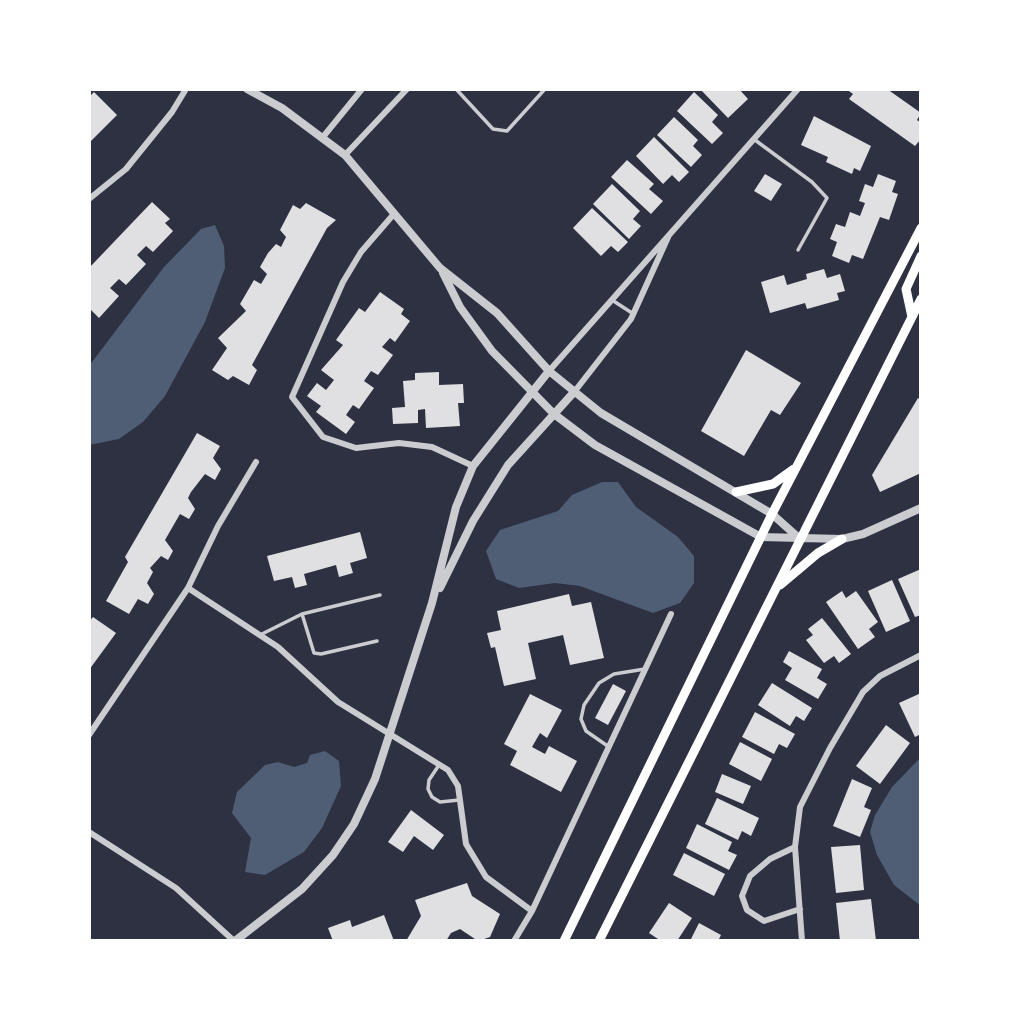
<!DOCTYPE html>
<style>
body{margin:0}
#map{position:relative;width:1010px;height:1030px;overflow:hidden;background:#2d3142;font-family:Manrope,sans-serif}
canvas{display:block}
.frame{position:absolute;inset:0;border:91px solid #fff;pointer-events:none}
</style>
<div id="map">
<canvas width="1010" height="1030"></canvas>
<div class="frame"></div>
</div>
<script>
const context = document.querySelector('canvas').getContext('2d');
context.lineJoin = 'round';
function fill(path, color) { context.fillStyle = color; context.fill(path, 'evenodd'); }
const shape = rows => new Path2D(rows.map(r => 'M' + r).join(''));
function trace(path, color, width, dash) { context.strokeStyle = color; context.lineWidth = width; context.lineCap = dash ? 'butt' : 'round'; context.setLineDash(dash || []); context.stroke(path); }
const water = shape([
 [215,225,224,246,225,268,205,322,165,396,143,422,119,439,89,445,89,366,164,267,201,229],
 [602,482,618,482,636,507,678,537,694,556,694,583,680,603,653,613,580,586,555,583,519,588,496,579,486,551,500,530,558,511,572,495],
 [325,751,339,761,341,786,322,828,304,852,265,875,245,872,251,838,232,813,237,792,265,765,278,762,294,767,307,763,310,755],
 [921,757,921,906,894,885,877,855,870,832,875,815,892,787]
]);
const building = shape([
 [700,89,739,89,748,99,728,118],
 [846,89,887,89,921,113,917,120,921,123,921,139,915,146,849,99,853,94],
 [94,92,117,115,89,143,89,97],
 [694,92,718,115,712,122,723,133,712,144,677,111],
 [814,116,871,146,860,171,854,168,852,174,826,162,828,157,801,145],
 [674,117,698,140,693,146,702,155,691,167,657,135],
 [654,137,689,172,679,182,672,175,663,184,636,156],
 [627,160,654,184,649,189,663,201,651,214,611,177],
 [765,174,782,184,771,201,754,191],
 [878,174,896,181,892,192,898,194,889,220,880,217,863,259,852,255,849,263,832,256,837,242,830,239,836,224,845,227,850,212,860,216,865,203,859,201,865,184,873,187],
 [612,184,640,211,633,219,641,226,629,239,593,204],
 [152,202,170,219,165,223,173,231,153,252,146,246,137,255,146,264,126,285,119,279,110,288,119,296,99,318,91,310,89,312,89,268],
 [306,203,336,220,327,228,252,365,257,370,249,385,233,376,228,380,212,370,227,348,218,338,246,311,240,304,254,280,261,284,267,274,260,267,268,253,276,244,281,247,286,237,280,230,293,205,300,209],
 [592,208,628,242,618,252,611,246,601,256,573,228],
 [824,269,827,278,840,274,845,291,837,293,839,300,807,309,805,303,770,313,761,282,784,275,787,285,807,279,806,274],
 [380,292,404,309,401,314,410,321,395,342,390,338,382,347,393,355,378,375,371,371,364,381,374,388,359,409,353,405,346,415,355,422,346,434,316,412,321,406,307,396,317,383,326,390,334,380,321,370,343,345,336,340,359,308,365,312],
 [746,350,801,383,780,415,771,410,744,456,701,431],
 [439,372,439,385,463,384,464,403,458,403,460,426,426,428,425,409,418,410,418,423,393,424,392,408,405,407,403,381,415,380,415,373],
 [918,398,921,400,921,473,880,492,872,475],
 [197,433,220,446,213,458,221,469,215,480,205,474,191,492,188,498,195,509,189,519,180,514,165,540,173,551,168,560,161,556,150,568,153,572,147,583,154,594,148,604,138,599,129,614,106,601,128,562,125,557],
 [360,532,367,558,350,563,353,573,339,577,336,565,304,574,307,585,295,588,292,577,274,581,267,556],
 [921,569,921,615,915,617,898,579],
 [892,580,910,621,886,632,868,591],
 [842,591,846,598,856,591,878,622,869,629,875,637,858,649,826,602],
 [569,594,572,606,591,602,604,658,570,665,563,635,528,643,536,679,504,686,495,647,491,648,487,633,501,630,497,611],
 [93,617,116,633,89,670,89,622],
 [822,618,851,654,839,663,834,656,824,663,806,640,813,635,808,629],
 [789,651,822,669,817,678,827,684,818,699,785,680,792,668,783,662],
 [772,683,812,708,804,721,796,716,790,726,758,705],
 [613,684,626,691,608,725,595,718],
 [921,693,921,734,915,737,899,703],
 [530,694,562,710,547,738,540,733,532,747,545,754,549,746,577,761,561,792,510,765,517,751,504,744],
 [755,712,795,734,787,748,779,744,774,754,742,737],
 [886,725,910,743,880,784,856,766],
 [740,742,772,759,761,781,729,764],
 [722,774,751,786,743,804,715,792],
 [852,779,872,788,864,807,871,810,860,837,833,826],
 [717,798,759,818,751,836,742,831,738,840,705,824],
 [411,810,444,835,433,850,414,836,403,852,388,842],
 [697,824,732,842,728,851,737,855,729,870,686,848],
 [860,845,864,890,836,893,831,847],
 [684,853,725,874,714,896,673,875],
 [467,883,472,896,500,914,490,937,478,941,460,929,451,933,446,941,406,941,421,916,415,900],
 [871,899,876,941,840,941,836,903],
 [669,903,692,918,677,941,661,941,649,933],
 [384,915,394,941,333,941,328,928,350,920,352,927],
 [699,923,721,935,718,941,690,941]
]);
const service = shape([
 [456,89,493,129,507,131,545,89],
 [755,140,812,182,827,198,798,250],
 [612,300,632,313],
 [302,614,314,653,321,654,377,641],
 [260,635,302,614,380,595],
 [609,747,586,731,581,719,584,705,599,683,614,674,645,669],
 [439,765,429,780,428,789,432,797,440,802,459,800]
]);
const minor = shape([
 [323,137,362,89],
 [345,155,407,89],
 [89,199,126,169,172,112,186,89],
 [393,215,361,252,343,282,292,397,323,437,356,448,399,443,432,447,473,466],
 [549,371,798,89],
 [575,391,631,319,669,235],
 [188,588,278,647,338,702,448,770,458,786,466,844,486,877,532,911],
 [89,735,188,588,218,526,256,462],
 [89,832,176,888,234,941],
 [795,847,770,859,750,876,742,896,747,910,764,921,800,909],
 [514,941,532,911,671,614],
 [802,941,795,847,800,807,830,748,863,692,880,676,921,655]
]);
const tertiary = shape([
 [247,89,282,108,345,155,440,268,497,313,549,371,601,413,772,514,800,539],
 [443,273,460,307,492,351,554,414,595,445,761,537,842,539,863,534,921,508],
 [440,588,473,521,508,465,575,391],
 [235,941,302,889,333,855,354,824,375,779,432,603,456,507,473,466,549,371]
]);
const secondary = shape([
 [912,317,906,289,921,256],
 [736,492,773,484,794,469],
 [780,585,818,553,842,539],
 [564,941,772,514,921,228],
 [599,941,921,299]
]);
fill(water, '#4f5d75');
fill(building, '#e0e0e3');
trace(service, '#caccd0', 3.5);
trace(minor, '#caccd0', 6);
trace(tertiary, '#caccd0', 8);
trace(secondary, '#fff', 9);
</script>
